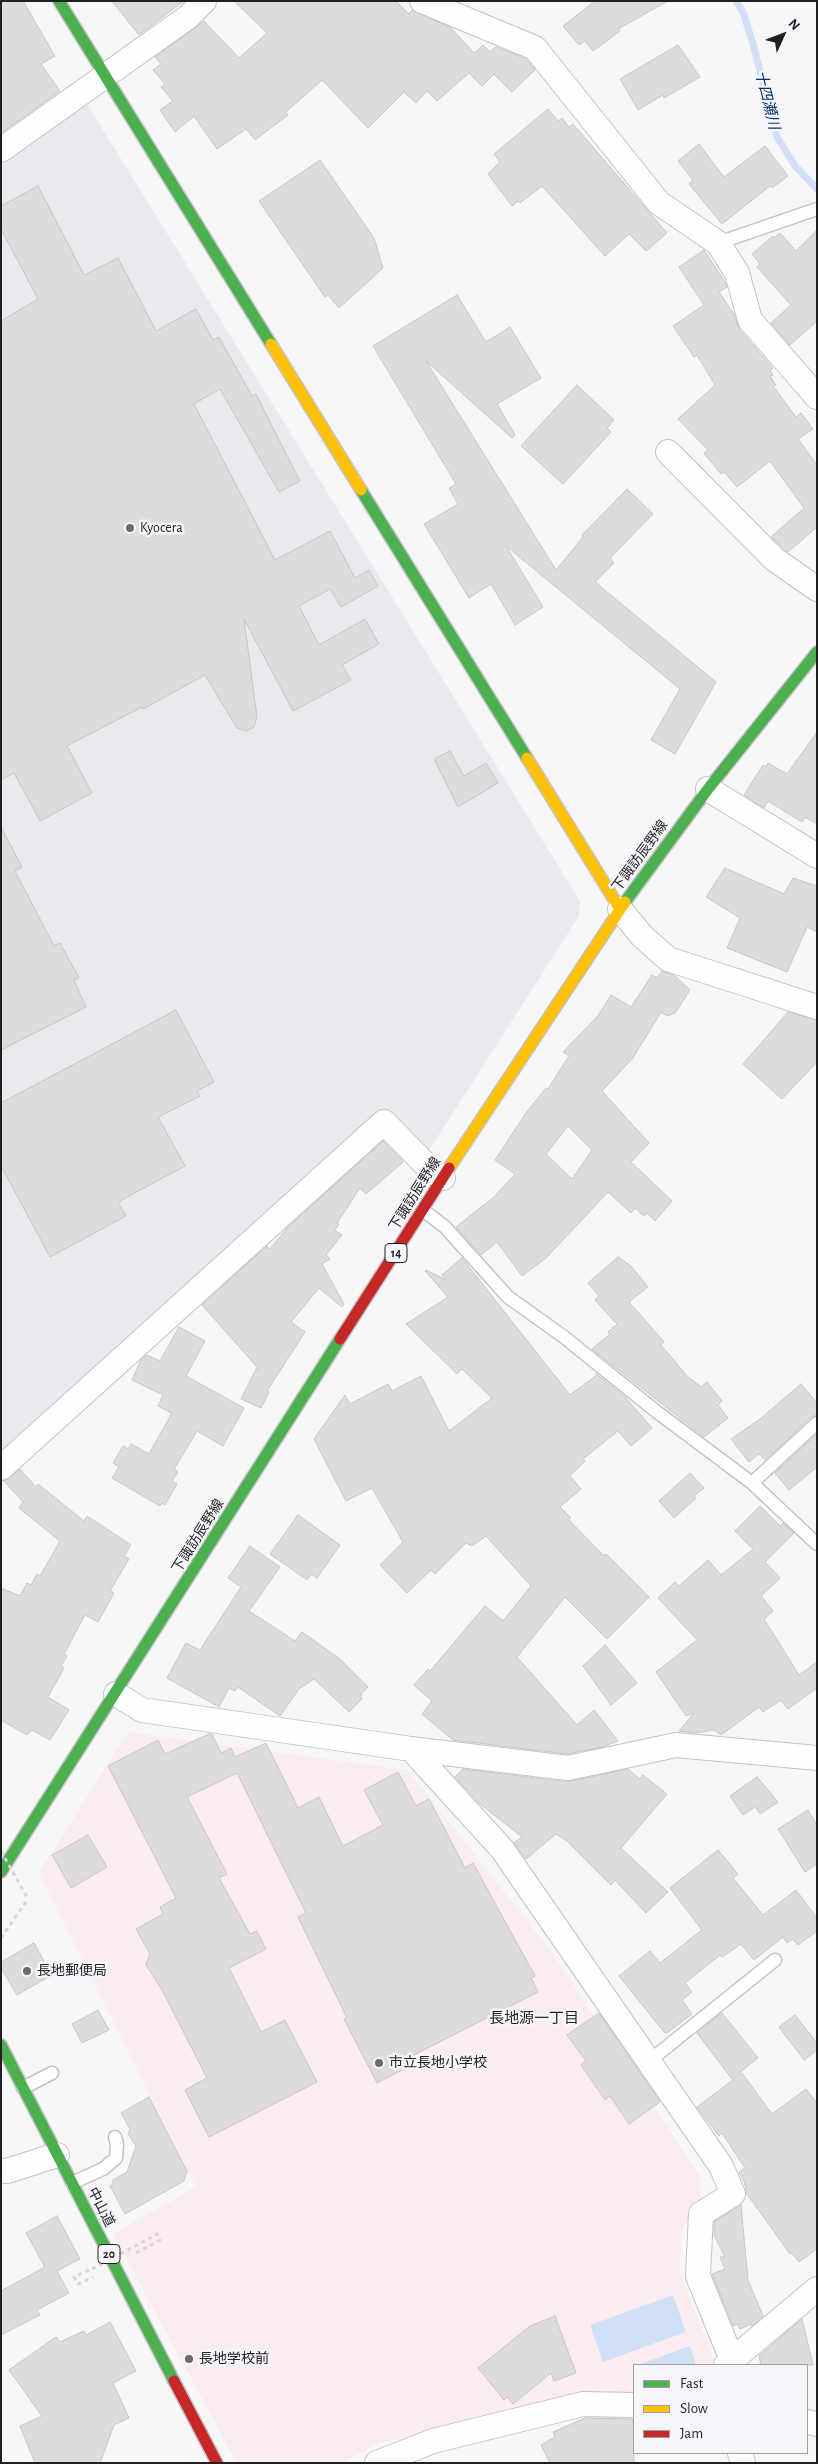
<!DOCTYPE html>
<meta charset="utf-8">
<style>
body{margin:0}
#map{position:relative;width:818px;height:2464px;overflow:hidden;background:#f7f6f8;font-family:"Alegreya Sans",sans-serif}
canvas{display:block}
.frame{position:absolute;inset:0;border:2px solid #201f21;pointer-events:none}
.legend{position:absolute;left:633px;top:2364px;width:175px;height:90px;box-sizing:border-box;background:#f6f5f9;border:1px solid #a09fa3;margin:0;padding:6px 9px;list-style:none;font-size:15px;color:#201f21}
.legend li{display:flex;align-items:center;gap:10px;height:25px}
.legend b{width:25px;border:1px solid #a09fa3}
.north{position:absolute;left:758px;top:10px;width:50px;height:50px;-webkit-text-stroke:4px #f6f5f9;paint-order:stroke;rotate:47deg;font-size:14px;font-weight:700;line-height:20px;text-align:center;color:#201f21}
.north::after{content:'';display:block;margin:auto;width:18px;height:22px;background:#201f21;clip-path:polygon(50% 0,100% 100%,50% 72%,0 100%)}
</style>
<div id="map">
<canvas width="818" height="2464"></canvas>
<div class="frame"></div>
<ul class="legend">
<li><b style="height:6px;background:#4caf50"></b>Fast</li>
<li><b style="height:6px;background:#ffc107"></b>Slow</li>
<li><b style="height:6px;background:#c62828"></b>Jam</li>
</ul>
<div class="north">N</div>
</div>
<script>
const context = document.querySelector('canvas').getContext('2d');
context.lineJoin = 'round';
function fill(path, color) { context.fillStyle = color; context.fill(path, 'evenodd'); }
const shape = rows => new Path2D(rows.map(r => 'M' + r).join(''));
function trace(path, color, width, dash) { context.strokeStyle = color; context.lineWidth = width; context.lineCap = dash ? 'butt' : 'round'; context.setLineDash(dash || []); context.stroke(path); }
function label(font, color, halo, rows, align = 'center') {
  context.font = font + ' "Alegreya Sans","Noto Sans JP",sans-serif'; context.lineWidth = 5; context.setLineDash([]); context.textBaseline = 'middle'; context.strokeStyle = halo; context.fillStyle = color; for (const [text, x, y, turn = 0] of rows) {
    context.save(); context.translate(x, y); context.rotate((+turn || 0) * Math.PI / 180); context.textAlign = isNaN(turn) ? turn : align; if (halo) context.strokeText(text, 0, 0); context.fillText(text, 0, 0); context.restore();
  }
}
const built = shape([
 [87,104,580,901,579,916,428,1152,386,1109,1,1458,1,165]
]);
const education = shape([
 [128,1732,407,1770,551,1951,699,2175,702,2201,683,2229,679,2269,715,2363,712,2365,634,2365,634,2396,589,2391,377,2444,342,2463,237,2463,113,2234,196,2187,39,1873]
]);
const water = shape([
 [673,2295,686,2332,603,2362,590,2325],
 [690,2346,696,2365,640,2365,640,2364]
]);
const stream = shape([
 [736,1,743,12,753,44,777,137,795,166,817,189]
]);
const building = shape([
 [1,1,23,1,55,56,41,64,60,91,1,133,1,1],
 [112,1,184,1,139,35,112,1],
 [234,1,396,1,409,14,412,10,451,28,474,53,483,45,490,52,496,47,526,59,535,70,512,92,494,74,482,86,469,73,437,101,427,91,416,103,404,92,368,128,322,80,286,112,288,115,255,140,246,129,217,149,194,116,175,132,160,110,173,101,161,87,165,84,153,70,161,64,155,57,204,21,239,58,267,33,234,1],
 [595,1,668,1,618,29,620,31,593,51,585,41,579,45,563,26,595,1],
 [678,45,700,77,664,98,663,95,638,110,620,79,678,45],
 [548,109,558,121,562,118,569,127,573,124,667,233,646,251,629,234,605,256,542,186,520,203,518,201,512,206,488,174,500,162,494,154,548,109],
 [699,144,724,177,765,146,788,176,772,188,770,186,722,224,689,184,693,180,678,161,699,144],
 [320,160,374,238,383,268,339,308,328,295,325,297,259,201,320,160],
 [38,186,84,275,118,258,156,331,196,309,213,340,219,337,252,396,256,394,300,481,279,492,220,389,194,404,275,560,330,531,355,578,369,570,378,586,341,607,330,589,299,606,319,645,365,619,379,644,342,665,351,680,293,711,244,619,257,717,254,727,247,731,237,728,205,675,143,709,142,707,67,746,92,793,40,821,14,773,1,780,1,321,38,299,1,229,1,206,38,186],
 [817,230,817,321,790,345,771,323,791,305,757,267,760,264,752,254,773,236,774,238,780,233,796,251,817,230],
 [704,250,725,282,727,287,719,292,734,314,739,329,773,368,770,370,773,375,770,376,776,385,773,386,796,417,801,413,813,429,798,439,817,465,817,527,788,552,771,537,804,508,770,461,737,487,724,472,721,474,704,453,708,450,678,419,715,385,697,355,694,357,673,326,704,305,679,267,704,250],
 [457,295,486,342,510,327,541,378,497,404,515,435,512,438,426,361,556,570,583,537,582,535,627,489,653,514,610,558,614,563,595,582,716,682,675,754,651,740,680,689,506,546,543,607,515,625,491,584,469,598,424,524,458,504,449,488,456,484,373,346,457,295],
 [577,385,614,420,607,428,611,432,563,484,521,446,577,385],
 [817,732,817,824,805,817,802,822,768,801,764,808,744,795,763,765,766,767,768,763,787,774,817,732],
 [450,751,464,776,486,763,498,783,458,807,434,759,450,751],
 [1,827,22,867,15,871,54,946,60,943,79,978,74,980,86,1007,1,1050,1,827],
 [725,868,784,894,793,878,817,886,817,932,807,927,787,972,727,948,740,918,706,897,725,868],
 [662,971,674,975,690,990,675,1013,667,1016,661,1012,633,1058,602,1091,649,1143,631,1162,672,1201,655,1221,647,1213,644,1216,635,1208,631,1213,608,1192,546,1258,522,1276,497,1242,481,1255,456,1227,494,1197,515,1174,495,1160,526,1113,546,1088,548,1089,569,1056,563,1052,597,1017,611,995,631,1007,652,975,657,978,662,971],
 [568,1126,592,1150,572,1179,546,1154,568,1126],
 [176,1010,214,1082,197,1091,200,1096,158,1117,185,1166,118,1202,126,1216,50,1257,1,1166,1,1103,176,1010],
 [788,1012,817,1020,817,1062,782,1099,743,1064,788,1012],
 [383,1141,403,1161,402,1163,366,1194,360,1188,337,1223,339,1224,335,1230,342,1235,326,1255,330,1259,322,1264,344,1304,342,1307,319,1288,291,1322,305,1332,267,1391,269,1392,261,1408,241,1399,256,1369,258,1370,257,1367,202,1305,267,1246,270,1249,287,1228,383,1141],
 [618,1257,631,1266,648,1287,629,1302,664,1342,661,1345,687,1376,701,1387,707,1382,722,1401,718,1405,728,1418,704,1437,592,1349,610,1334,608,1332,617,1324,595,1300,599,1296,588,1283,618,1257],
 [462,1258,570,1395,597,1375,595,1373,625,1397,652,1428,631,1446,618,1431,583,1459,585,1461,570,1476,581,1489,560,1507,571,1518,569,1520,604,1556,606,1554,649,1597,607,1639,565,1597,517,1657,577,1725,594,1710,618,1741,602,1747,567,1754,453,1740,422,1714,432,1701,414,1685,428,1669,430,1671,485,1606,503,1621,531,1586,486,1536,472,1546,466,1543,435,1574,431,1570,407,1593,380,1565,403,1542,372,1488,346,1501,314,1439,345,1395,350,1404,388,1384,392,1391,421,1376,449,1431,492,1398,462,1369,457,1374,406,1324,448,1297,425,1271,426,1270,446,1280,442,1275,462,1258],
 [179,1327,205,1341,186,1376,244,1408,223,1446,197,1431,174,1469,178,1472,172,1481,177,1484,165,1505,162,1503,160,1506,112,1478,119,1467,113,1463,123,1446,128,1449,131,1444,149,1454,172,1413,158,1406,163,1395,132,1380,141,1360,147,1355,160,1361,179,1327],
 [801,1384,817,1403,817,1415,811,1417,765,1460,759,1454,749,1462,731,1439,760,1419,801,1384],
 [817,1434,817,1467,789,1490,775,1473,817,1434],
 [20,1469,36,1487,38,1484,84,1521,87,1516,131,1545,124,1556,129,1559,110,1591,114,1593,98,1622,85,1615,64,1654,67,1656,61,1666,64,1668,48,1697,69,1710,50,1740,32,1730,27,1735,1,1720,1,1588,20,1596,27,1583,31,1585,37,1574,40,1576,60,1541,19,1508,23,1502,4,1481,20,1469],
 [690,1473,704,1488,694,1496,696,1498,674,1518,659,1501,690,1473],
 [760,1506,780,1526,783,1523,794,1533,765,1562,780,1578,761,1596,773,1611,764,1619,799,1675,817,1662,817,1688,788,1709,781,1700,763,1712,759,1707,721,1735,714,1730,695,1733,679,1731,694,1713,686,1716,656,1672,697,1640,658,1598,675,1582,679,1586,708,1560,721,1575,753,1549,735,1531,760,1506],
 [298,1515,340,1545,317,1578,311,1574,307,1580,270,1554,298,1515],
 [250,1546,280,1567,249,1611,295,1641,302,1632,340,1659,368,1687,361,1694,362,1699,349,1712,314,1679,299,1689,280,1716,238,1687,235,1691,229,1688,219,1707,167,1678,186,1643,200,1650,241,1587,228,1578,250,1546],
 [605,1645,637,1683,611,1705,583,1666,605,1645],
 [209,1734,212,1734,221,1753,231,1748,235,1757,266,1743,298,1808,319,1797,343,1846,383,1825,364,1790,398,1772,416,1806,429,1799,465,1868,473,1863,535,1976,531,1978,538,1992,410,2057,414,2064,377,2083,344,2019,347,2018,298,1917,306,1913,237,1773,187,1797,227,1874,219,1878,250,1934,257,1931,266,1949,229,1968,261,2032,285,2020,317,2082,209,2137,185,2090,207,2078,161,1988,146,1965,150,1954,136,1929,163,1914,160,1907,176,1898,108,1766,158,1740,165,1754,209,1734],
 [463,1769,567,1782,628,1769,640,1779,643,1775,667,1794,621,1848,668,1892,646,1913,615,1880,611,1885,567,1841,556,1834,526,1859,514,1843,522,1837,480,1804,455,1777,463,1769],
 [757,1777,778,1802,760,1814,755,1807,743,1815,730,1796,757,1777],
 [808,1810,817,1825,817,1864,805,1872,778,1829,808,1810],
 [88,1835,107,1867,71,1888,52,1855,88,1835],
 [718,1850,738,1874,733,1878,763,1915,796,1890,817,1918,817,1931,798,1945,793,1939,787,1943,783,1937,754,1960,741,1944,722,1957,720,1955,685,1983,692,1992,682,2000,692,2014,667,2033,664,2032,619,1976,650,1951,660,1963,702,1930,670,1888,718,1850],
 [34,1943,52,1975,17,1995,1,1968,1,1962,34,1943],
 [98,2010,109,2030,82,2043,72,2024,98,2010],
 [599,2013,660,2102,629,2124,610,2096,605,2100,581,2065,586,2061,567,2035,599,2013],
 [722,2013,758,2058,732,2079,697,2033,722,2013],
 [795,2015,817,2043,817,2050,804,2060,779,2027,795,2015],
 [742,2073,772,2114,806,2089,817,2103,817,2249,799,2262,792,2253,790,2254,747,2194,744,2181,739,2172,745,2168,722,2133,719,2136,697,2107,742,2073],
 [149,2097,187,2171,184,2181,125,2214,110,2186,113,2184,113,2180,127,2172,136,2146,128,2134,130,2129,121,2113,149,2097],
 [741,2205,748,2280,763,2316,752,2326,751,2324,740,2329,738,2324,733,2326,712,2274,725,2269,720,2257,725,2257,714,2235,714,2222,741,2205],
 [57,2216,80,2259,57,2271,69,2293,37,2310,40,2315,1,2335,1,2291,45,2267,26,2233,57,2216],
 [555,2316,576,2373,554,2381,551,2373,513,2404,507,2397,504,2400,478,2368,530,2326,555,2316],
 [802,2319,813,2365,761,2365,759,2356,802,2319],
 [110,2322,136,2371,113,2383,129,2418,114,2425,100,2463,35,2463,20,2426,42,2416,9,2370,56,2337,60,2342,84,2331,86,2335,110,2322],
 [585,2418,633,2419,634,2463,550,2463,541,2445,555,2437,553,2432,585,2418]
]);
const path = shape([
 [1,1938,28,1899],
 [136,2253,160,2240,157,2234,141,2243],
 [89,2270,74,2277,78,2284,93,2277]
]);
const lane = shape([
 [718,243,817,209],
 [423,1210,445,1227,508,1297,564,1337,657,1412,752,1483,817,1544],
 [752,1483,817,1423],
 [648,2062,775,1960],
 [23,2088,52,2073],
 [72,2183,103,2169,116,2158,117,2144,115,2137]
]);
const street = shape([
 [422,1,535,48,659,203,718,243,737,273,750,320,817,397],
 [1,150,188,17,204,1],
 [668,452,774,559,817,589],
 [708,789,817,856],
 [620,909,642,936,668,959,817,1007],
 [1,1468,384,1122,429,1168,443,1178],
 [116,1694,142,1710,411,1749,568,1768,676,1745,817,1758],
 [411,1749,502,1849,721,2166,733,2194,701,2214,698,2276,732,2360,726,2365],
 [1,2171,7,2171,57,2155],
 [732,2360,817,2289],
 [807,2422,817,2424],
 [740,2453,743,2463],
 [377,2463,433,2441,583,2404,634,2405]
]);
const fast = shape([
 [59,1,271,344],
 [361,490,527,758],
 [625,902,708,789,817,652],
 [1,1872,340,1339],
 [1,2045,174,2381]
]);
const slow = shape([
 [271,344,361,490],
 [527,758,620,909],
 [449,1168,625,902]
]);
const jam = shape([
 [340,1339,449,1168],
 [174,2381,217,2463]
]);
const pathBridge = shape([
 [1,1851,28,1899],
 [92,2269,141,2243]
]);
const markers = [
 [130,528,5,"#6b6a6c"],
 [27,1971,5,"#6b6a6c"],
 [379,2063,5,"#6b6a6c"],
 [189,2359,5,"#6b6a6c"]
];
const shields = [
 [396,1253,22],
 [109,2254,22]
];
const shieldNames = [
 ["14",396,1253],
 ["20",109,2254]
];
const poiNames = [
 ["Kyocera",140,528],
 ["長地郵便局",37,1971],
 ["市立長地小学校",389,2063],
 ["長地学校前",199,2359]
];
const streetNames = [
 ["下諏訪辰野線",640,856,-54],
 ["下諏訪辰野線",415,1194,-58],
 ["下諏訪辰野線",198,1536,-58],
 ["中山道",101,2207,63]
];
const waterNames = [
 ["十四瀬川",767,100,76]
];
const neighbourhoodNames = [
 ["長地源一丁目",534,2018]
];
fill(built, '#ebe8ee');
fill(education, '#fbecf1');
fill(water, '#d2e0f7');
trace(stream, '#d2e0f7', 7);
fill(building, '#dddbdc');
trace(building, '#c7c6c7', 1);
trace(lane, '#c4c3c5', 15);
trace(street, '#c4c3c5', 26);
trace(fast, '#c4c3c5', 14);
trace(slow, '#c4c3c5', 14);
trace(jam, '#c4c3c5', 14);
trace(path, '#d7d6d7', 3, [4, 4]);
trace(lane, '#fefefe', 12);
trace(street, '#fefefe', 24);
trace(fast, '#4caf50', 11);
trace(slow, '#ffc107', 11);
trace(jam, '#c62828', 11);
trace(pathBridge, '#d7d6d7', 3, [4, 4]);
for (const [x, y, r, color] of markers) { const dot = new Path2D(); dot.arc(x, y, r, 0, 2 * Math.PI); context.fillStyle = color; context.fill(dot); trace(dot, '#f6f5f9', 2); }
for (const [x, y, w] of shields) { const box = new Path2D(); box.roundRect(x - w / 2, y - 9.5, w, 19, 4); context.fillStyle = '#f6f5f9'; context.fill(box); trace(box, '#201f21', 1); }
label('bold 12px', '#201f21', null, shieldNames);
label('14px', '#201f21', '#f6f5f9', poiNames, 'left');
label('14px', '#201f21', '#f6f5f9', streetNames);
label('italic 15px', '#023072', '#f6f5f9', waterNames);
label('15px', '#201f21', '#f6f5f9', neighbourhoodNames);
</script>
